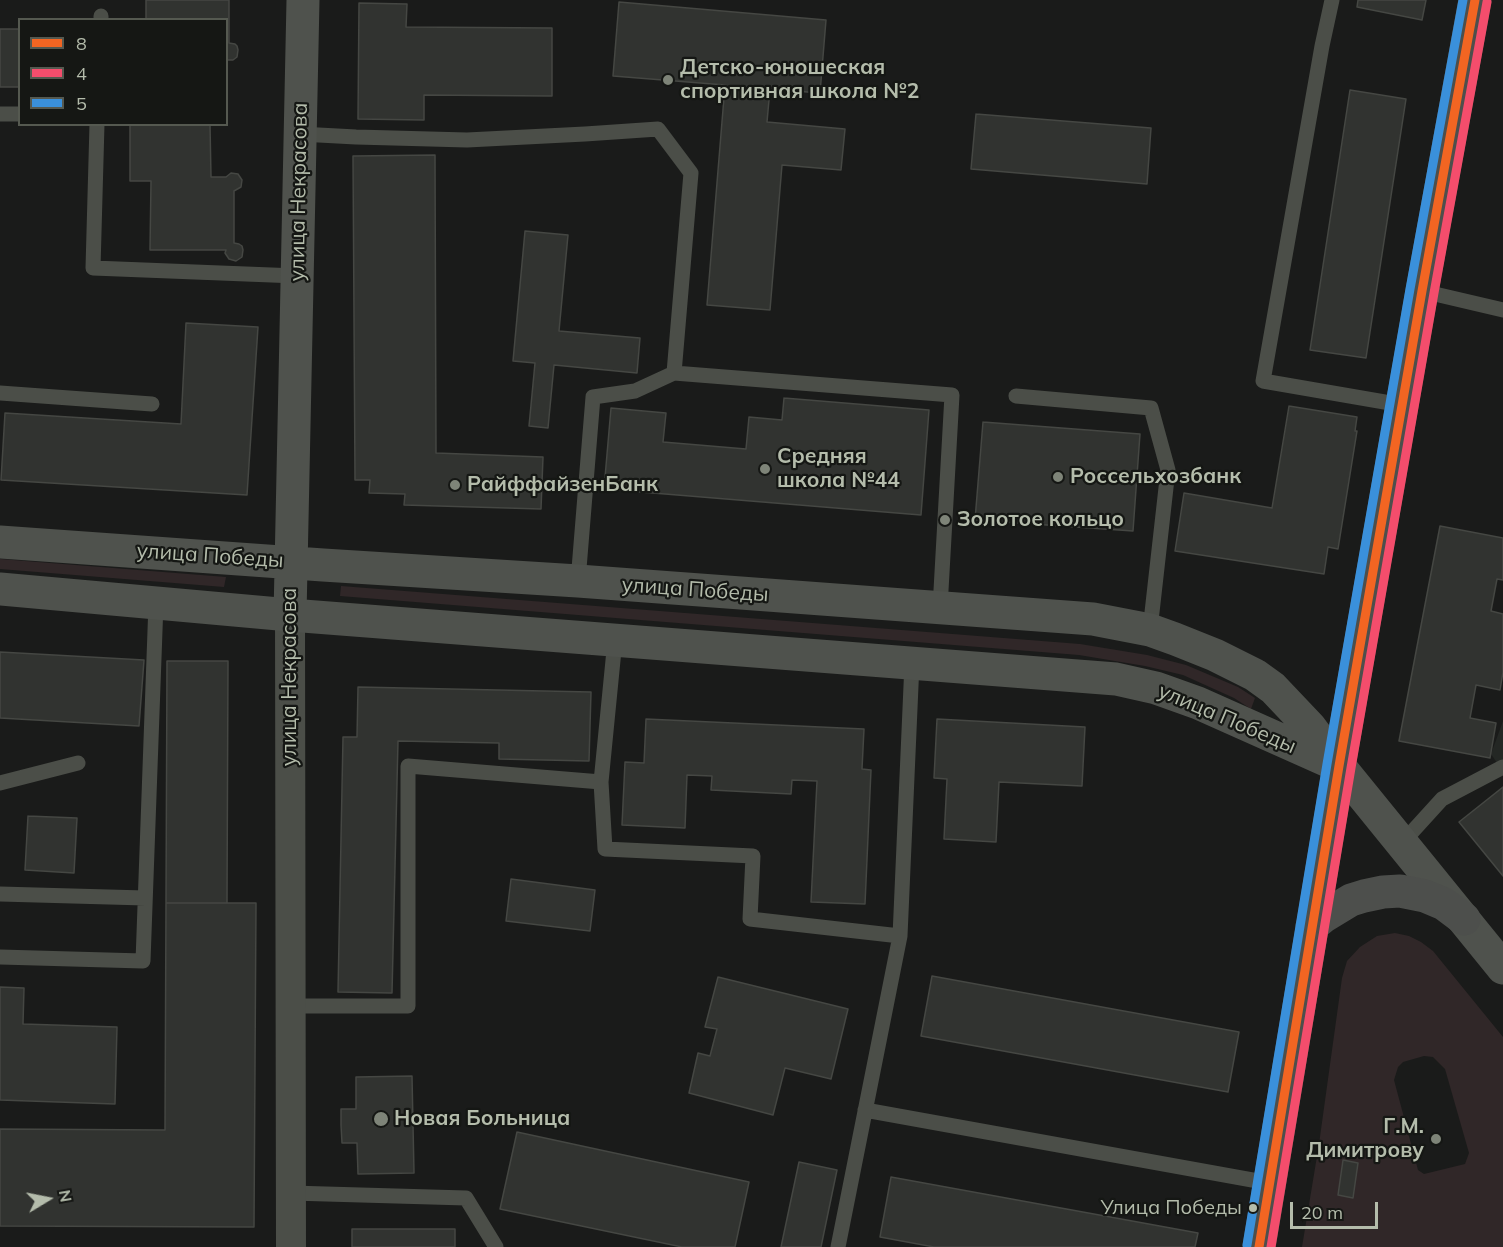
<!DOCTYPE html>
<meta charset="utf-8">
<style>
body{margin:0}
#map{position:relative;width:1503px;height:1247px;overflow:hidden;background:#1a1b1a;font-family:Mulish,sans-serif}
canvas{display:block}
.legend{position:absolute;left:18px;top:18px;width:210px;height:108px;box-sizing:border-box;background:#151714;border:2px solid #555950;margin:0;padding:8px 10px;list-style:none;font-size:18px;color:#b4bcab}
.legend li{display:flex;align-items:center;gap:12px;height:30px}
.legend b{width:30px;border:2px solid #555950}
.north{position:absolute;left:18px;top:1169px;width:60px;height:60px;-webkit-text-stroke:4px #151714;paint-order:stroke;rotate:80deg;font-size:16px;font-weight:700;line-height:24px;text-align:center;color:#b4bcab}
.north::after{content:'';display:block;margin:auto;width:21px;height:27px;background:#b4bcab;clip-path:polygon(50% 0,100% 100%,50% 72%,0 100%)}
.scale{position:absolute;left:1290px;top:1202px;width:88px;height:27px;box-sizing:border-box;border:3px solid #b4bcab;border-top:0;padding-left:8px;font-size:18px;line-height:21px;white-space:nowrap;color:#b4bcab;-webkit-text-stroke:4px #151714;paint-order:stroke}
</style>
<div id="map">
<canvas width="1503" height="1247"></canvas>
<ul class="legend">
<li><b style="height:8px;background:#f26522"></b>8</li>
<li><b style="height:8px;background:#f44d6c"></b>4</li>
<li><b style="height:8px;background:#3a90db"></b>5</li>
</ul>
<div class="north">N</div>
<div class="scale">20 m</div>
</div>
<script>
const context = document.querySelector('canvas').getContext('2d');
context.lineJoin = 'round';
function fill(path, color) { context.fillStyle = color; context.fill(path, 'evenodd'); }
const shape = rows => new Path2D(rows.map(r => 'M' + r).join(''));
function trace(path, color, width, dash) { context.strokeStyle = color; context.lineWidth = width; context.lineCap = dash ? 'butt' : 'round'; context.setLineDash(dash || []); context.stroke(path); }
function label(font, color, halo, rows, align = 'center') {
  context.font = font + ' Mulish,sans-serif'; context.lineWidth = 4.5; context.setLineDash([]); context.textBaseline = 'middle'; context.strokeStyle = halo; context.fillStyle = color; for (const [text, x, y, turn = 0] of rows) {
    context.save(); context.translate(x, y); context.rotate((+turn || 0) * Math.PI / 180); context.textAlign = isNaN(turn) ? turn : align; if (halo) context.strokeText(text, 0, 0); context.fillText(text, 0, 0); context.restore();
  }
}
const built = shape([
 [1503,721,1503,772,1491,754]
]);
const green = shape([
 [0,559,226,577,224,587,0,569],
 [341,586,1080,644,1147,655,1186,665,1238,687,1255,698,1251,709,1234,698,1183,675,1145,666,1079,655,340,596],
 [1395,933,1409,936,1421,942,1433,951,1503,1037,1503,1247,1302,1247,1319,1144,1342,978,1347,961,1360,947,1377,936],
 [1424,1056,1433,1057,1445,1069,1469,1153,1465,1164,1424,1174,1418,1170,1394,1080,1398,1067,1403,1062]
]);
const building = shape([
 [146,0,229,0,229,43,235,44,237,46,238,50,237,57,233,60,226,60,226,20,146,20,146,0],
 [1358,0,1426,0,1422,20,1357,7,1358,0],
 [619,2,826,20,820,93,770,89,767,122,845,129,841,170,782,165,770,310,707,305,725,85,613,76,619,2],
 [359,3,407,4,406,27,552,28,552,96,424,95,424,120,358,119,359,3],
 [0,29,20,29,20,87,0,87,0,29],
 [1350,90,1406,99,1366,358,1310,350,1350,90],
 [976,114,1151,128,1147,184,971,169,976,114],
 [130,124,210,124,211,177,226,177,231,173,238,174,242,180,241,187,234,191,234,243,239,244,242,246,243,250,242,257,236,261,229,259,225,253,226,250,150,250,151,181,130,181,130,124],
 [435,155,436,453,543,457,541,509,404,505,405,494,369,493,370,480,355,480,353,156,435,155],
 [525,231,568,235,559,331,640,338,637,373,554,365,548,428,529,426,535,363,513,361,525,231],
 [186,323,258,327,247,495,1,480,5,413,181,424,186,323],
 [784,398,929,410,921,515,604,489,611,408,666,413,663,442,746,449,749,417,782,420,784,398],
 [1289,406,1357,417,1355,431,1357,431,1338,549,1328,547,1324,574,1175,551,1184,493,1272,508,1289,406],
 [983,422,1140,434,1133,531,975,520,983,422],
 [1440,526,1503,538,1503,580,1497,579,1491,611,1503,614,1503,672,1500,690,1476,685,1470,718,1496,723,1490,758,1399,741,1440,526],
 [0,652,144,660,139,726,0,718,0,652],
 [167,661,228,661,227,903,166,903,167,661],
 [358,687,591,692,589,761,499,759,499,743,398,741,392,993,338,992,343,737,357,737,358,687],
 [646,719,864,729,862,769,871,770,865,904,811,902,817,781,792,780,791,794,711,790,712,776,687,775,685,828,622,825,625,762,644,763,646,719],
 [937,719,1085,727,1082,786,999,782,996,842,944,839,947,779,934,778,937,719],
 [1503,787,1503,876,1459,822,1503,787],
 [28,816,77,818,74,873,25,870,28,816],
 [511,879,595,890,590,931,506,921,511,879],
 [166,903,256,903,254,1227,0,1226,0,1129,165,1130,166,903],
 [932,976,1239,1032,1228,1092,921,1036,932,976],
 [718,977,848,1009,831,1079,785,1068,773,1115,689,1093,698,1053,710,1056,717,1029,705,1027,718,977],
 [0,987,24,988,23,1024,117,1027,115,1104,0,1100,0,987],
 [412,1076,414,1173,358,1174,357,1143,342,1143,341,1125,341,1109,356,1109,356,1077,412,1076],
 [517,1132,749,1182,735,1247,682,1247,500,1209,517,1132],
 [1343,1160,1358,1163,1353,1198,1338,1195,1343,1160],
 [799,1162,837,1170,821,1247,781,1247,799,1162],
 [891,1177,1198,1233,1195,1247,934,1247,880,1237,891,1177],
 [352,1229,455,1229,455,1247,352,1247,352,1229]
]);
const lane = shape([
 [1332,0,1322,46,1263,381,1402,405],
 [101,20,101,16],
 [0,114,20,114],
 [97,124,93,268,297,276],
 [300,134,356,137,467,140,585,134,658,129,691,173,674,373,635,391,593,397,578,581],
 [1422,291,1503,310],
 [674,373,952,395,940,608],
 [0,393,152,404],
 [1016,396,1151,408,1168,470,1150,630],
 [601,782,605,849,753,856,750,919,900,936,912,663],
 [0,783,78,763],
 [1402,843,1442,799,1503,767],
 [0,894,145,898],
 [0,957,143,961,156,603],
 [290,1006,408,1006,408,766,601,782,615,640],
 [865,1110,1269,1183],
 [291,1193,466,1198,496,1247],
 [838,1247,900,936]
]);
const street = shape([
 [290,615,291,1247]
]);
const secondary = shape([
 [0,542,323,565,578,581,1093,619,1150,630,1175,639,1215,655,1255,675,1273,688,1310,727,1339,766,1503,968],
 [0,589,290,615,1116,679,1156,688,1198,703,1337,765],
 [290,615,303,0]
]);
const primary = shape([
 [1312,926,1323,917,1351,900,1364,896,1383,892,1400,891,1425,896,1444,904,1464,919],
 [1259,1247,1339,766,1422,291,1475,0]
]);
const bus1 = shape([
 [1259,1247,1339,766,1422,291,1475,0]
]);
const bus2 = shape([
 [1271,1247,1351,768,1434,293,1487,2]
]);
const bus3 = shape([
 [1247,1245,1327,764,1410,289,1463,0]
]);
const markers = [
 [668,80,6,"#7e8478"],
 [765,469,6,"#7e8478"],
 [1058,477,6,"#7e8478"],
 [455,485,6,"#7e8478"],
 [945,520,6,"#7e8478"],
 [381,1119,8,"#7e8478"],
 [1436,1139,6,"#7e8478"],
 [1253,1208,5,"#b4bcab"]
];
const busNames = [
 ["Улица Победы",1242,1208]
];
const poiNames = [
 ["Детско-юношеская",680,68],
 ["спортивная школа №2",680,92],
 ["Средняя",777,457],
 ["школа №44",777,481],
 ["Россельхозбанк",1070,477],
 ["РайффайзенБанк",467,485],
 ["Золотое кольцо",957,520],
 ["Новая Больница",394,1119],
 ["Г.М.",1424,1127,"right"],
 ["Димитрову",1424,1151,"right"]
];
const streetNames = [
 ["улица Некрасова",299,192,-89],
 ["улица Победы",210,556,4],
 ["улица Победы",695,590,4],
 ["улица Некрасова",290,677,-90],
 ["улица Победы",1227,719,23]
];
fill(built, '#242724');
fill(green, '#302728');
fill(building, '#313330');
trace(building, '#454743', 1.5);
trace(lane, '#4b4e48', 15);
trace(street, '#4b4e48', 30);
trace(secondary, '#4f524d', 33);
trace(primary, '#4d4f4c', 33);
trace(bus1, '#f26522', 9);
trace(bus2, '#f44d6c', 9);
trace(bus3, '#3a90db', 9);
for (const [x, y, r, color] of markers) { const dot = new Path2D(); dot.arc(x, y, r, 0, 2 * Math.PI); context.fillStyle = color; context.fill(dot); trace(dot, '#151714', 2); }
label('20px', '#b4bcab', '#151714', busNames, 'right');
label('bold 21px', '#b4bcab', '#151714', poiNames, 'left');
label('21px', '#b4bcab', '#151714', streetNames);
</script>
